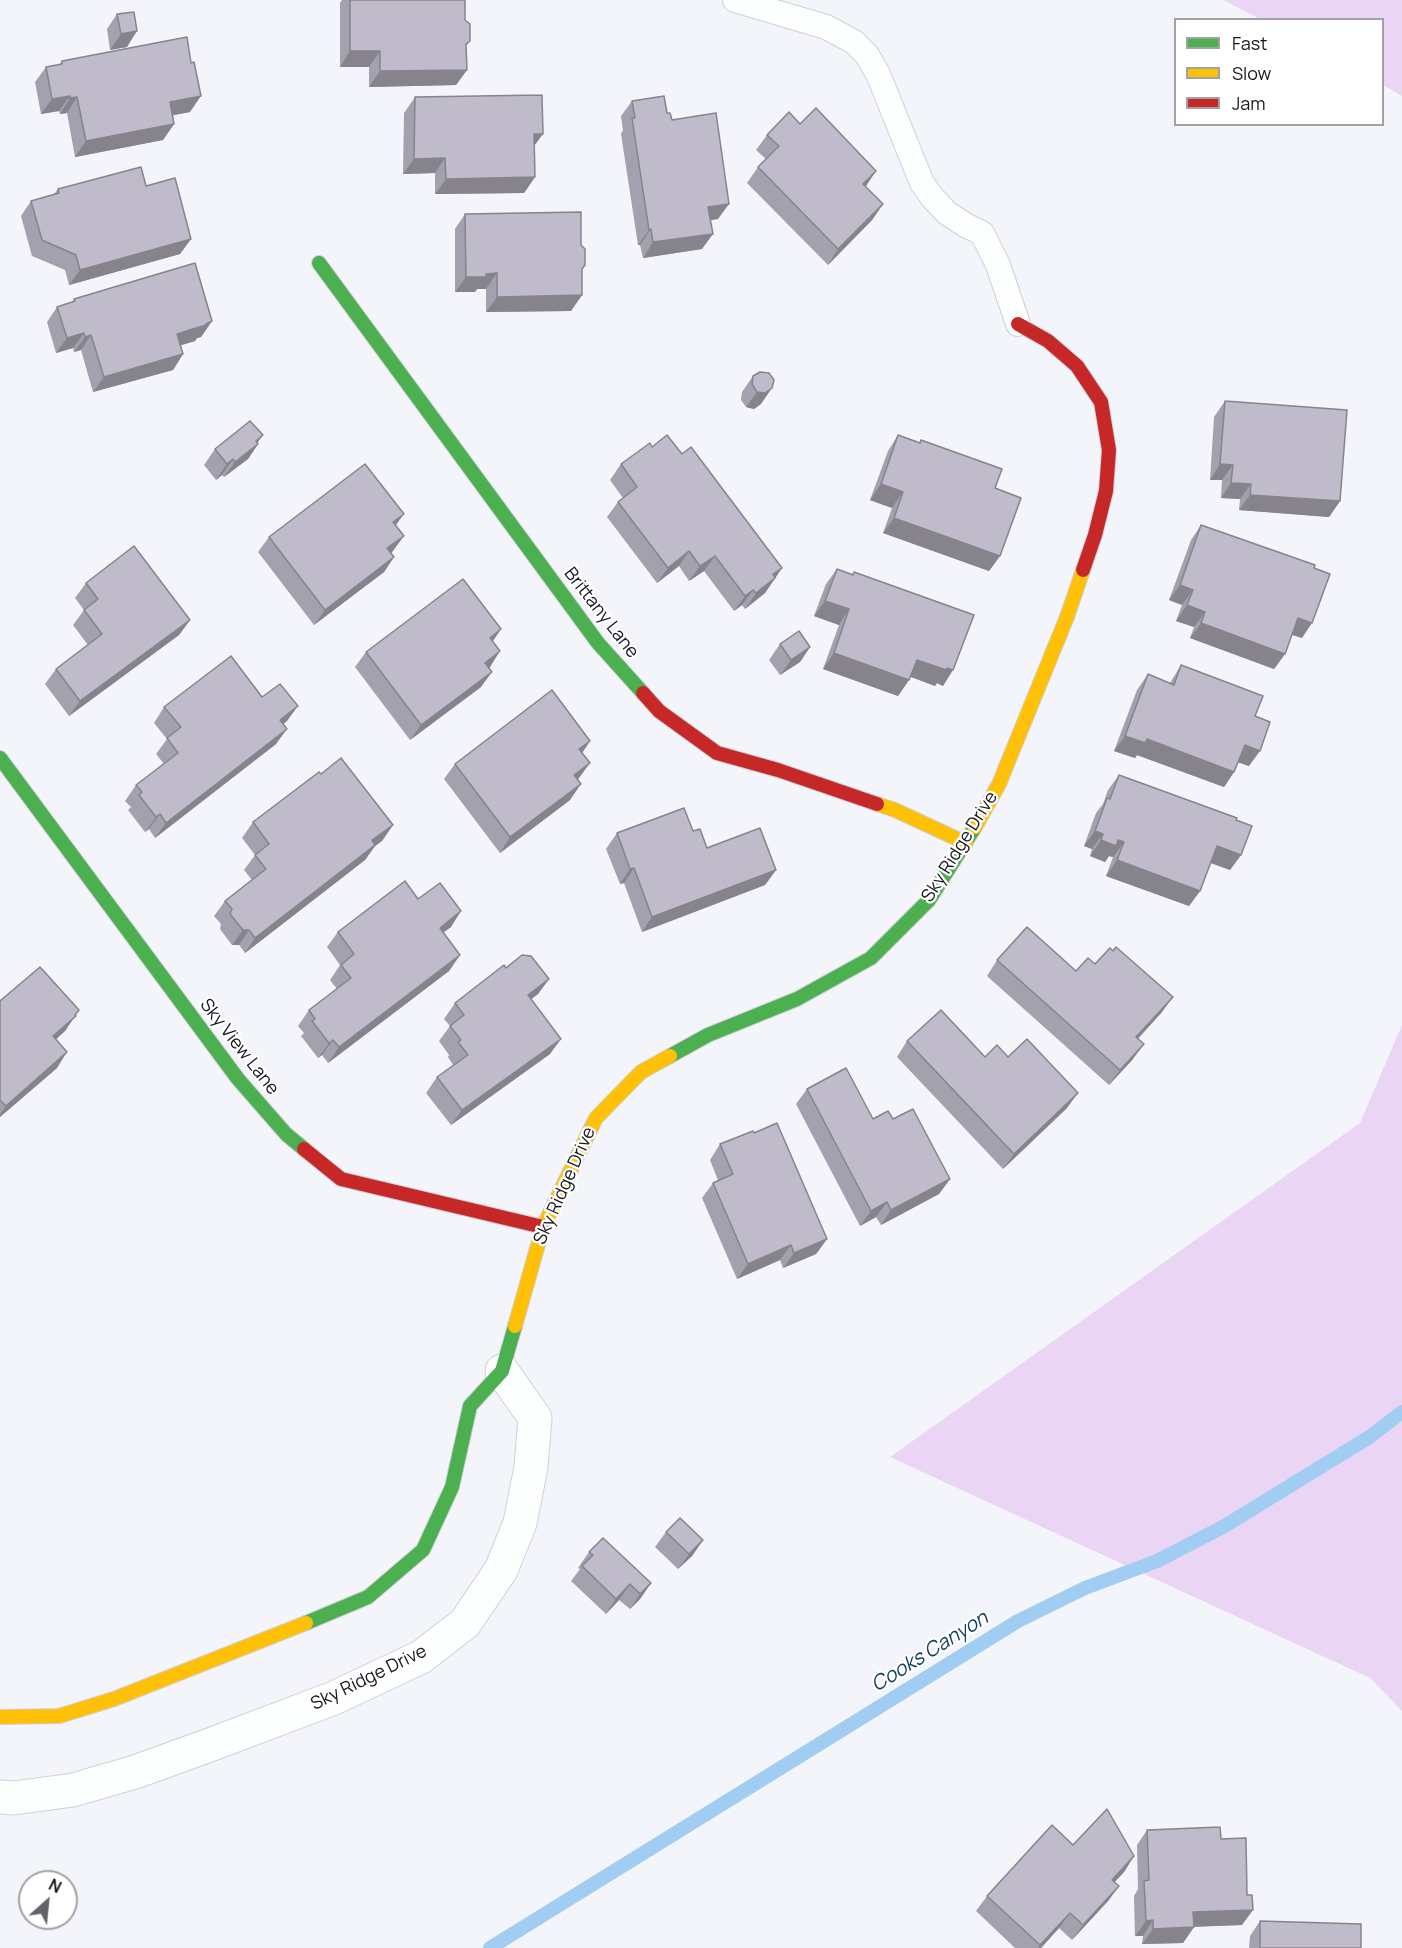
<!DOCTYPE html>
<style>
body{margin:0}
#map{position:relative;width:1402px;height:1948px;overflow:hidden;background:#f4f5fa;font-family:Manrope,sans-serif}
canvas{display:block}
.legend{position:absolute;left:1174px;top:18px;width:210px;height:108px;box-sizing:border-box;background:#fff;border:2px solid #a1a2a5;margin:0;padding:8px 10px;list-style:none;font-size:18px;color:#15161d}
.legend li{display:flex;align-items:center;gap:12px;height:30px}
.legend b{width:30px;border:2px solid #a1a2a5}
.north{position:absolute;left:18px;top:1870px;width:60px;height:60px;box-sizing:border-box;background:#fff;border:2px solid #a1a2a5;border-radius:50%;rotate:27deg;font-size:16px;font-weight:700;line-height:24px;text-align:center;color:#15161d}
.north::after{content:'';display:block;margin:auto;width:21px;height:27px;background:#63646a;clip-path:polygon(50% 0,100% 100%,50% 72%,0 100%)}
</style>
<div id="map">
<canvas width="1402" height="1948"></canvas>
<ul class="legend">
<li><b style="height:8px;background:#4caf50"></b>Fast</li>
<li><b style="height:8px;background:#ffc107"></b>Slow</li>
<li><b style="height:8px;background:#c62828"></b>Jam</li>
</ul>
<div class="north">N</div>
</div>
<script>
const context = document.querySelector('canvas').getContext('2d');
context.lineJoin = 'round';
function fill(path, color) { context.fillStyle = color; context.fill(path, 'evenodd'); }
const shape = rows => new Path2D(rows.map(r => 'M' + r).join(''));
function trace(path, color, width, dash) { context.strokeStyle = color; context.lineWidth = width; context.lineCap = dash ? 'butt' : 'round'; context.setLineDash(dash || []); context.stroke(path); }
function label(font, color, halo, rows, align = 'center') {
  context.font = font + ' Manrope,sans-serif'; context.lineWidth = 4.5; context.setLineDash([]); context.textBaseline = 'middle'; context.strokeStyle = halo; context.fillStyle = color; for (const [text, x, y, turn = 0] of rows) {
    context.save(); context.translate(x, y); context.rotate((+turn || 0) * Math.PI / 180); context.textAlign = isNaN(turn) ? turn : align; if (halo) context.strokeText(text, 0, 0); context.fillText(text, 0, 0); context.restore();
  }
}
const green = shape([
 [1223,0,1402,0,1402,96,1383,85,1382,20,1260,19],
 [1402,1025,1402,1711,1370,1678,890,1457,1360,1123]
]);
const stream = shape([
 [490,1948,1018,1621,1085,1588,1157,1561,1223,1527,1371,1436,1402,1412]
]);
const lane = shape([
 [735,0,826,27,854,42,867,55,878,74,922,183,932,197,947,213,967,226,982,233,998,265,1018,324]
]);
const street = shape([
 [0,1797,14,1798,73,1790,135,1772,207,1746,334,1698,421,1657,465,1623,501,1570,520,1523,531,1467,535,1418,502,1371]
]);
const fast = shape([
 [319,263,598,643,643,693],
 [0,758,238,1079,286,1134,304,1149],
 [670,1056,708,1035,797,999,871,958,929,900,975,827],
 [306,1623,368,1597,423,1550,452,1487,470,1406,502,1371,515,1326]
]);
const slow = shape([
 [877,804,895,810,966,843],
 [975,827,999,784,1067,617,1083,570],
 [515,1326,543,1227,596,1118,641,1072,670,1056],
 [0,1717,59,1716,114,1699,306,1623]
]);
const jam = shape([
 [1018,324,1048,341,1077,366,1101,402,1109,450,1106,491,1095,535,1083,570],
 [643,693,659,711,717,753,778,770,877,804],
 [304,1149,341,1179,543,1227]
]);
const wall = shape([
 [342,0,465,0,465,20,470,41,466,46,467,70,456,85,369,87,369,67,340,67,340,3],
 [117,14,127,47,110,50,107,29],
 [62,61,190,112,173,115,174,124,163,140,75,157,67,113,60,114,59,111,41,114,35,82,46,67,59,65],
 [415,97,534,146,535,177,524,193,435,194,435,173,403,174,404,113],
 [632,101,667,113,718,219,711,220,702,249,643,258,640,245,638,245,621,134,623,130,621,116],
 [767,135,865,187,883,204,872,220,828,265,747,183,758,167,766,159,756,150],
 [146,186,191,239,180,254,69,285,65,270,32,256,21,216,31,201,54,194,58,189],
 [465,214,581,245,582,295,571,311,486,312,486,289,477,289,475,292,455,292,455,229],
 [74,299,212,321,201,337,197,338,195,341,180,345,183,354,173,370,93,392,81,350,74,352,73,348,56,353,47,322,57,307,72,302],
 [753,376,761,404,754,409,746,407,741,400,742,392],
 [1225,401,1340,501,1329,517,1239,510,1240,499,1221,498,1222,480,1210,480,1214,417],
 [263,435,257,443,258,444,248,459,224,477,222,475,216,480,204,465,215,449],
 [898,435,919,443,921,440,995,488,1000,556,989,571,883,533,892,508,870,500,888,451],
 [652,447,682,454,782,568,765,593,745,609,742,605,734,611,704,571,689,581,679,566,657,583,607,517,618,502,623,498,610,480,621,464],
 [396,525,393,551,391,553,394,557,384,572,314,625,258,552,269,537],
 [1201,525,1314,568,1302,638,1292,635,1285,654,1274,669,1190,638,1194,627,1176,621,1182,605,1169,600,1191,540],
 [837,569,852,574,854,572,943,686,937,683,935,686,911,677,898,696,823,669,839,625,814,616,826,584],
 [86,583,190,620,179,635,69,716,45,684,56,669,88,645,73,625,84,610,75,598],
 [501,629,493,641,490,667,481,687,410,740,355,667,366,652],
 [780,644,810,647,800,662,780,675,769,660],
 [1181,665,1255,716,1249,766,1238,762,1234,772,1224,787,1137,755,1135,758,1114,751,1137,690,1148,674,1170,683],
 [262,697,287,721,283,724,276,744,155,838,149,829,145,832,128,810,131,807,125,801,136,785,164,764,156,754,167,739,154,723,164,707],
 [590,741,582,753,579,778,578,780,570,800,500,853,444,779,455,764],
 [321,774,393,825,382,841,375,846,365,860,245,953,239,945,232,945,220,929,221,924,214,916,225,901,252,880,244,870,255,855,242,838,253,822],
 [1119,775,1236,820,1241,855,1230,870,1210,863,1200,891,1189,906,1106,876,1113,857,1109,856,1105,862,1090,856,1092,849,1084,846,1096,813,1103,804,1108,790],
 [693,831,707,848,776,870,765,885,642,932,624,883,620,884,606,849,617,833],
 [418,899,451,927,443,932,460,955,449,971,328,1063,322,1055,318,1058,301,1036,304,1033,298,1026,309,1010,337,989,330,980,340,965,327,947,338,932],
 [997,960,1076,971,1095,964,1162,1012,1138,1038,1133,1059,1109,1085,987,976],
 [506,968,549,979,538,994,531,999,550,1054,451,1125,426,1093,437,1077,453,1065,448,1057,449,1055,439,1041,450,1026,444,1019,455,1003],
 [0,1001,79,1010,65,1031,56,1039,57,1068,0,1117],
 [907,1041,985,1057,1008,1057,1067,1108,1003,1169,897,1057],
 [807,1089,873,1119,893,1119,950,1179,939,1194,881,1225,876,1217,860,1226,796,1104],
 [754,1133,827,1239,816,1254,783,1268,780,1260,737,1279,702,1198,713,1183,718,1180,710,1160,720,1144],
 [666,1532,703,1540,692,1556,678,1569,655,1547],
 [589,1552,651,1583,640,1599,630,1609,619,1600,606,1614,571,1581,580,1569,578,1568],
 [1147,1830,1221,1839,1247,1895,1242,1925,1194,1927,1183,1943,1142,1944,1143,1936,1135,1936,1134,1896,1138,1889,1137,1845],
 [1073,1845,1134,1856,1124,1872,1114,1882,1119,1886,1108,1901,1072,1940,1059,1928,1041,1948,1015,1948,976,1911,987,1896],
 [1260,1921,1361,1948,1249,1948,1250,1936]
]);
const shadedWall = shape([
 [137,31,127,47,110,50,121,34],
 [350,51,380,51,369,67,340,67],
 [467,70,456,85,369,87,380,71],
 [70,96,59,111,41,114,52,99],
 [201,96,190,112,159,118,170,102],
 [77,97,67,113,60,114,70,98],
 [174,124,163,140,75,157,86,141],
 [534,134,543,134,532,149],
 [445,158,435,173,403,174,414,159],
 [876,171,866,186,852,200,863,184],
 [535,177,524,193,435,194,446,179],
 [729,204,718,219,698,222,708,207],
 [883,204,872,220,828,265,838,249],
 [651,229,640,245,638,245,649,230],
 [713,234,702,249,643,258,653,242],
 [191,239,180,254,69,285,80,270],
 [497,273,486,289,477,289,475,292,455,292,466,277,486,274],
 [582,295,571,311,486,312,497,297],
 [212,321,201,337,197,338,195,341,166,350,177,334],
 [84,333,73,348,56,353,67,338],
 [91,335,81,350,74,352,85,337],
 [183,354,173,370,93,392,104,377],
 [772,388,761,404,754,409,746,407,757,392],
 [263,435,255,446,258,444,248,459,224,477,235,462,256,441],
 [233,459,222,475,216,480,227,464],
 [1220,464,1233,465,1222,480,1210,480],
 [1231,483,1251,484,1240,499,1221,498],
 [881,484,903,492,892,508,870,500],
 [1250,495,1340,501,1329,517,1239,510],
 [404,514,393,529,393,522],
 [894,518,1000,556,989,571,883,533],
 [404,536,393,551,377,564,387,548],
 [689,551,679,566,657,583,668,568],
 [715,556,704,571,689,581,700,566],
 [394,557,384,572,314,625,325,610],
 [782,568,765,593,745,609,756,593,773,574],
 [1180,585,1193,590,1182,605,1169,600],
 [753,590,742,605,734,611,745,596],
 [825,601,849,609,839,625,814,616],
 [1187,605,1205,612,1194,627,1176,621],
 [1298,618,1312,623,1302,638,1287,633],
 [190,620,179,635,69,716,80,701],
 [1201,623,1285,654,1274,669,1190,638],
 [501,629,490,645,490,638],
 [810,647,800,662,780,675,791,660],
 [500,651,490,667,475,678,485,663],
 [834,653,909,680,898,696,823,669],
 [917,660,947,668,953,670,943,686,937,683,935,686,906,675],
 [492,672,481,687,410,740,421,725],
 [298,706,287,721,269,735,280,720],
 [287,729,276,744,155,838,166,823],
 [1125,736,1147,739,1234,772,1224,787,1137,755,1135,758,1114,751],
 [590,741,580,756,579,749],
 [1245,745,1260,751,1249,766,1234,761],
 [590,763,579,778,563,790,574,775],
 [581,784,570,800,500,853,510,837],
 [160,814,149,829,145,832,156,817],
 [393,825,382,841,375,846,365,860,245,953,255,938,372,840],
 [1095,831,1103,834,1092,849,1084,846],
 [1101,840,1118,840,1124,842,1113,857,1109,856,1105,862,1090,856],
 [1217,846,1241,855,1230,870,1206,861],
 [1117,860,1200,891,1189,906,1106,876],
 [634,868,624,883,620,884,630,869],
 [776,870,765,885,642,932,652,917],
 [461,911,451,927,429,943,440,928],
 [243,930,249,930,239,945,232,945],
 [460,955,449,971,328,1063,339,1047],
 [549,979,538,994,517,1010,528,995],
 [1173,997,1162,1012,1126,1052,1136,1037],
 [79,1010,65,1031,42,1052,53,1036],
 [561,1039,550,1054,451,1125,462,1110],
 [333,1040,322,1055,318,1058,329,1043],
 [1144,1044,1133,1059,1109,1085,1120,1070],
 [67,1052,57,1068,0,1117,0,1114,6,1106],
 [1078,1093,1067,1108,1003,1169,1014,1154],
 [950,1179,939,1194,881,1225,891,1210],
 [887,1202,876,1217,860,1226,871,1211],
 [827,1239,816,1254,783,1268,794,1253],
 [791,1245,780,1260,737,1279,748,1264],
 [703,1540,692,1556,678,1569,689,1554],
 [651,1583,640,1599,630,1609,640,1594],
 [630,1584,619,1600,606,1614,616,1599],
 [1134,1856,1124,1872,1102,1896,1112,1880],
 [1119,1886,1108,1901,1072,1940,1083,1925],
 [1253,1910,1242,1925,1182,1927,1193,1912],
 [1070,1913,1059,1928,1041,1948,1038,1948],
 [1153,1920,1143,1936,1135,1936,1146,1921],
 [1194,1927,1183,1943,1142,1944,1153,1929]
]);
const building = shape([
 [350,0,465,0,465,20,470,24,470,41,466,44,467,70,380,71,380,51,350,51,350,0],
 [134,12,137,31,121,34,117,14,134,12],
 [187,37,191,63,194,62,201,96,170,102,174,124,86,141,77,97,70,98,70,96,52,99,46,67,62,64,62,61,187,37],
 [542,95,543,134,534,134,535,177,446,179,445,158,414,159,415,97,542,95],
 [664,96,667,113,670,113,672,120,716,113,729,204,708,207,713,234,653,242,651,229,649,230,632,118,635,118,632,101,664,96],
 [816,108,876,171,863,184,883,204,838,249,758,167,779,146,767,135,789,112,800,124,816,108],
 [141,167,146,186,175,178,191,239,80,270,76,255,42,240,31,201,59,193,58,189,141,167],
 [581,212,581,245,585,249,585,265,582,269,582,295,497,297,497,273,486,274,486,277,466,277,465,214,581,212],
 [195,263,212,321,206,324,206,325,177,334,183,354,104,377,91,335,85,337,84,333,67,338,57,307,75,301,74,299,195,263],
 [760,372,769,373,774,380,772,388,765,393,757,392,752,384,753,376,760,372],
 [1225,401,1347,410,1340,501,1250,495,1251,484,1231,483,1233,465,1220,464,1225,401],
 [250,421,263,435,256,441,258,444,235,462,233,459,227,464,215,449,250,421],
 [667,435,682,454,691,447,782,568,773,574,775,578,756,593,753,590,745,596,715,556,700,566,689,551,668,568,618,502,637,487,621,464,650,443,652,447,667,435],
 [898,435,920,443,921,440,1002,469,995,488,1021,498,1000,556,894,518,903,492,881,484,898,435],
 [365,464,404,514,393,522,404,536,387,548,394,557,325,610,269,537,365,464],
 [1201,525,1315,565,1314,568,1330,574,1312,623,1298,618,1285,654,1201,623,1205,612,1187,605,1193,590,1180,585,1201,525],
 [134,546,190,620,80,701,56,669,102,634,84,610,98,599,86,583,134,546],
 [837,569,853,575,854,572,974,615,953,670,947,668,946,670,917,660,909,680,834,653,849,609,825,601,837,569],
 [463,579,501,629,490,638,500,651,485,663,492,672,421,725,366,652,463,579],
 [799,631,810,647,791,660,780,644,799,631],
 [231,656,262,697,280,684,298,706,280,720,287,729,166,823,160,814,156,817,139,795,142,792,136,785,178,753,167,738,181,727,164,707,231,656],
 [1181,665,1263,696,1255,716,1270,722,1260,751,1245,745,1234,772,1147,739,1145,743,1125,736,1148,674,1174,685,1181,665],
 [552,690,590,741,579,749,590,763,574,775,581,784,510,837,455,764,552,690],
 [341,758,393,825,372,840,375,845,255,938,249,930,243,930,230,914,232,909,225,901,266,869,255,855,269,844,253,822,319,772,321,774,341,758],
 [1119,775,1237,818,1236,820,1252,826,1241,855,1217,846,1200,891,1117,860,1124,842,1118,840,1116,846,1101,840,1103,834,1095,831,1107,798,1110,799,1119,775],
 [684,808,693,831,700,829,707,848,760,828,776,870,652,917,634,868,630,869,617,833,684,808],
 [405,881,418,899,440,883,461,911,440,928,460,955,339,1047,333,1040,329,1043,312,1021,315,1019,309,1010,351,978,341,965,354,954,338,932,405,881],
 [1027,927,1076,971,1088,958,1095,964,1110,948,1113,951,1116,947,1173,997,1136,1037,1144,1044,1120,1070,997,960,1027,927],
 [522,955,531,956,549,979,528,995,561,1039,462,1110,437,1077,468,1055,458,1042,461,1040,450,1026,464,1015,455,1003,504,965,506,968,522,955],
 [40,967,79,1010,75,1015,76,1016,53,1036,67,1052,6,1106,0,1100,0,1001,40,967],
 [941,1010,985,1057,997,1045,1008,1057,1027,1039,1078,1093,1014,1154,907,1041,941,1010],
 [846,1068,873,1119,888,1111,893,1119,913,1109,950,1179,891,1210,887,1202,871,1211,807,1089,846,1068],
 [777,1123,827,1239,794,1253,791,1245,748,1264,713,1183,733,1174,720,1144,753,1131,754,1133,777,1123],
 [680,1518,703,1540,689,1554,666,1532,680,1518],
 [603,1538,651,1583,640,1594,630,1584,616,1599,582,1566,593,1555,589,1552,603,1538],
 [1107,1809,1134,1856,1112,1880,1119,1886,1083,1925,1070,1913,1040,1945,987,1896,1052,1825,1073,1845,1107,1809],
 [1220,1827,1221,1839,1246,1838,1247,1895,1252,1895,1253,1910,1193,1912,1194,1927,1153,1929,1153,1920,1146,1921,1144,1881,1149,1880,1147,1830,1220,1827],
 [1260,1921,1361,1924,1361,1948,1260,1948,1260,1921]
]);
const streetNames = [
 ["Brittany Lane",601,613,52],
 ["Sky Ridge Drive",960,847,-58],
 ["Sky View Lane",239,1047,52],
 ["Sky Ridge Drive",565,1186,-66],
 ["Sky Ridge Drive",369,1678,-26]
];
const waterNames = [
 ["Cooks Canyon",930,1652,-32]
];
fill(green, '#ead5f4');
trace(stream, '#a1cdf2', 14);
trace(lane, '#cfd0d6', 26);
trace(street, '#cfd0d6', 35);
trace(fast, '#cfd0d6', 16);
trace(slow, '#cfd0d6', 16);
trace(jam, '#cfd0d6', 16);
trace(lane, '#fdfefe', 24);
trace(street, '#fdfefe', 33);
trace(fast, '#4caf50', 14);
trace(slow, '#ffc107', 14);
trace(jam, '#c62828', 14);
fill(wall, '#a4a1ae');
fill(shadedWall, '#86838d');
fill(building, '#bfbbca');
trace(building, '#86838d', 1.5);
label('18px', '#15161d', '#fff', streetNames);
label('italic 20px', '#0d3d5e', '#fff', waterNames);
</script>
